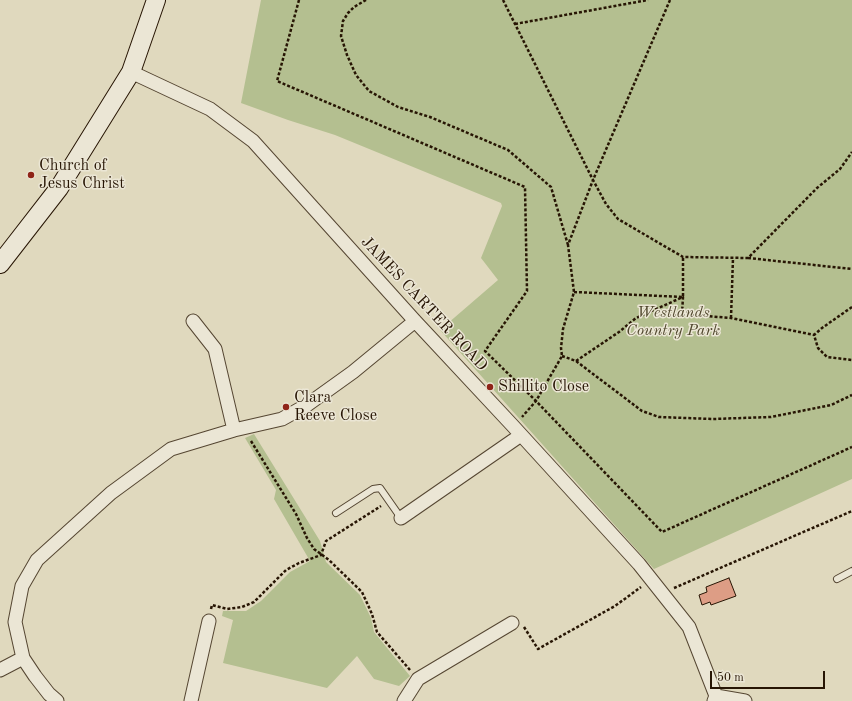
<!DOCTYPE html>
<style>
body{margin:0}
#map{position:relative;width:852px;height:701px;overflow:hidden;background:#e0d9be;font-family:"Old Standard TT",serif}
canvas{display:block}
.scale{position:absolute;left:710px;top:671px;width:115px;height:18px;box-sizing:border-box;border:2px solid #271504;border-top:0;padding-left:5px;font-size:12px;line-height:14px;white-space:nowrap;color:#271504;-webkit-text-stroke:3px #ebe6d5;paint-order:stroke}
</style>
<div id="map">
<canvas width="852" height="701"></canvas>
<div class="scale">50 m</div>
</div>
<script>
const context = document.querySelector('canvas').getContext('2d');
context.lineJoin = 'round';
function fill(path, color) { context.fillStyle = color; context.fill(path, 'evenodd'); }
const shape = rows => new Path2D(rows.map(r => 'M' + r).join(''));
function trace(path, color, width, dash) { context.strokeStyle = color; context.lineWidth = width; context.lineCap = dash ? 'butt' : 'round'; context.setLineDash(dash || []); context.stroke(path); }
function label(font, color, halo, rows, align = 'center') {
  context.font = font + ' "Old Standard TT",serif'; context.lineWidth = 3; context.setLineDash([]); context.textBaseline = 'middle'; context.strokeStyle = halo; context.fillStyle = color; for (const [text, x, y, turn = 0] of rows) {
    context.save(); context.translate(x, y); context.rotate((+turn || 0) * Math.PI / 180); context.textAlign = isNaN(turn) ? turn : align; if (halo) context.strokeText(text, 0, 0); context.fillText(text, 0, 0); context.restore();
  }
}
const green = shape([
 [261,0,852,0,852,479,654,569,440,330,498,280,481,258,502,206,501,203,335,135,288,120,241,103],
 [254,434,320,541,326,562,360,595,371,618,374,632,410,676,399,686,374,679,357,656,327,688,223,663,233,620,222,616,223,611,246,611,261,601,290,572,310,561,274,499,276,490,245,438]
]);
const building = shape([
 [729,578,736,596,711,605,710,602,702,605,699,595,707,592,706,587,729,578]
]);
const path = shape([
 [299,0,277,81,525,187,527,291,485,351,536,401,662,532,852,447],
 [366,0,354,7,348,13,343,21,341,36,347,55,356,75,369,91,398,107,430,117,508,150,551,187,568,245],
 [503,0,593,180,568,245,574,292,563,329,561,348,562,356,536,401,522,417],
 [670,0,593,180,606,204,618,219,683,257,748,258,817,188,840,169,852,152],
 [515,24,648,0],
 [748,258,852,269],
 [574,292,683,297,683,257],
 [852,307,822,328,814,335,818,348,827,357,852,360],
 [731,318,733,258],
 [562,356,576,361,642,411,659,417,713,419,771,417,831,405,852,395],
 [576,361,619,332,636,318,683,297,682,314,731,318,814,335],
 [251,441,296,514,307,538,314,549,329,560,362,592,372,614,377,632,410,670],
 [674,588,852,511],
 [211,609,212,605,227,609,242,607,254,602,286,570,299,563,321,555,326,541,381,506],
 [524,627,538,649,615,606,641,587]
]);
const lane = shape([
 [336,513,373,489,380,488,401,518],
 [837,579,852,571]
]);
const street = shape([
 [131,72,210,109,253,141,415,321,513,426,639,564,689,627,716,696,714,701],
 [193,321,215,349,234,430],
 [401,518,521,435],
 [0,670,23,658],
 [716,696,745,701],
 [57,701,49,694,35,676,23,658,15,622,22,586,37,560,111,493,171,449,234,430,282,419,307,405,353,372,415,321],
 [191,701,209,621],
 [404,701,418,679,512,623]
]);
const secondary = shape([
 [0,264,59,188,131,72,156,0]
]);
const markers = [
 [31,175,4,"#8f2418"],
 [490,387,4,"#8f2418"],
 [286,407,4,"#8f2418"]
];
const poiNames = [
 ["Church of",39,166],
 ["Jesus Christ",39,184],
 ["Shillito Close",498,387],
 ["Clara",294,398],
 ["Reeve Close",294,416]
];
const streetNames = [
 ["JAMES CARTER ROAD",424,304,47]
];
const parkNames = [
 ["Westlands",673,313],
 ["Country Park",673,331]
];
fill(green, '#b4bf90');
fill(building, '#dd9d85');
trace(building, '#271504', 1);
trace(lane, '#554632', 8);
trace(street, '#554632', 15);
trace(secondary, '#271504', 20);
trace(path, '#271504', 2.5, [3, 2]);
trace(lane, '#ebe6d5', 6);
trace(street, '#ebe6d5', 13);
trace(secondary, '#ebe6d5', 18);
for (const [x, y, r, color] of markers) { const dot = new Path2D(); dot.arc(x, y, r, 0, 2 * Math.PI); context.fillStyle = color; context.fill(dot); trace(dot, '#ebe6d5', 1.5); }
label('16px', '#271504', '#ebe6d5', poiNames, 'left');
label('16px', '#271504', '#ebe6d5', streetNames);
label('italic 16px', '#51482e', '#ebe6d5', parkNames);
</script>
